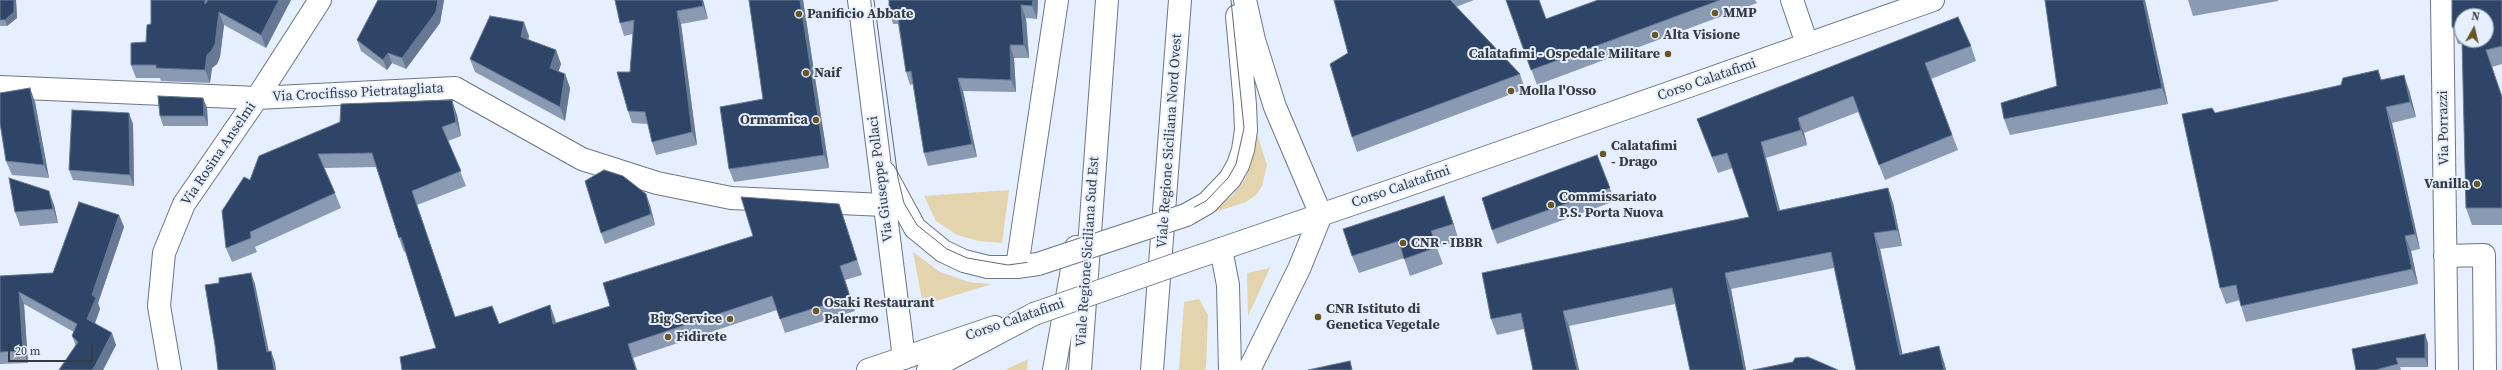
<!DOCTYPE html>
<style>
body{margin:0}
#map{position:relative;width:2502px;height:370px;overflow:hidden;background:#e5effd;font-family:"Source Serif 4",serif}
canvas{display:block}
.north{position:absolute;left:2454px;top:8px;width:40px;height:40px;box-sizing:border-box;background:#e5effd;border:1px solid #9fa7b2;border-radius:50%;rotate:8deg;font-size:11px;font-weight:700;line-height:16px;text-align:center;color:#353a41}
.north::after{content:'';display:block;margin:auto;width:14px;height:18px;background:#685624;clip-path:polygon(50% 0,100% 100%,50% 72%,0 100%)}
.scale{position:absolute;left:8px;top:344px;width:85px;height:18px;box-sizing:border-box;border:2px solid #353a41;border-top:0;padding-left:5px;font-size:12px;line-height:14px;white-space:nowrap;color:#353a41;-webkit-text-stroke:3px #e5effd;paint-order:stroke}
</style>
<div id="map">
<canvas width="2502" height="370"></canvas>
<div class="north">N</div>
<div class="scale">20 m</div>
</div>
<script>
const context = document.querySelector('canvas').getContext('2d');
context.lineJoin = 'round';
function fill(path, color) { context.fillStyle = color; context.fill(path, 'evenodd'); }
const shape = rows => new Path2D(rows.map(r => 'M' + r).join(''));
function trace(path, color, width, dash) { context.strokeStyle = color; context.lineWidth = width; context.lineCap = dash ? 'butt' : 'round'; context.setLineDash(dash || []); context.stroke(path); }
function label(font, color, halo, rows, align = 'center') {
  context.font = font + ' "Source Serif 4",serif'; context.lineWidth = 4; context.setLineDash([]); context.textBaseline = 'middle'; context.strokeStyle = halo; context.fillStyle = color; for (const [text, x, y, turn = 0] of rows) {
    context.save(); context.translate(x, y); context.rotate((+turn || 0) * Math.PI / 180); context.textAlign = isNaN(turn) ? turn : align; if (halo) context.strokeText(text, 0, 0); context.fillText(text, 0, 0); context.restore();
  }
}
const green = shape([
 [1256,131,1267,165,1262,186,1256,195,1246,202,1215,212,1214,208,1232,196,1245,179,1252,160],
 [1009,190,1002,243,979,241,957,235,936,221,924,196],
 [913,252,940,272,969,282,992,284,923,305],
 [1270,268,1248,316,1247,273],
 [1199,299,1208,315,1206,367,1205,370,1179,370,1184,302],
 [1028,359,1027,370,1005,370]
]);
const minor = shape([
 [1792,0,1807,44],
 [2442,0,2447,370],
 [0,87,257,98,455,88,582,159,657,183,731,198,884,205],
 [2445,256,2484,255,2485,370],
 [1017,267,1057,0],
 [170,370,159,306,164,253,184,204,257,98,320,0]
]);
const tertiary = shape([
 [859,0,904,358],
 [1245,0,1254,40,1275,107,1321,215,1299,269,1249,370],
 [885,173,915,228,943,251,964,261,988,267,1017,267,1038,264],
 [1186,215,1207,203,1230,179,1238,165,1243,150,1246,130,1245,105,1237,16],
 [1221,249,1228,285,1230,370]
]);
const secondary = shape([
 [1183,262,1402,187,1933,0],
 [868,370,995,327]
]);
const primary = shape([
 [928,370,1034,314],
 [1054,370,1076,247],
 [1080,370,1107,0],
 [1152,370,1180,0]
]);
const tram = shape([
 [874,0,898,178,904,203,917,225,947,249,967,258,1008,265,1037,261,1185,212,1206,201,1228,178,1236,164,1244,128,1231,0]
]);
const tertiaryBridge = shape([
 [1038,264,1186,215]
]);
const secondaryBridge = shape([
 [1034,314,1183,262]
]);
const wall = shape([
 [0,0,16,0,17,18,7,26,0,26],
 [151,0,291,0,266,48,224,25,220,57,217,64,212,68,210,83,161,81,160,78,136,78,131,65,146,42,151,24],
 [378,0,444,0,440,23,406,69,392,63,387,70,361,51,357,40],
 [615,0,703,0,708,19,681,24,697,145,656,155,652,142,648,124,632,123,628,111,633,34,624,36,620,23],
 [749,0,803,0,829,168,734,182,729,169,763,99],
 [1038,0,1037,19,1026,18,1029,58,1014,58,1016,92,963,91,977,157,928,166,924,153,913,84,910,85,906,72,898,24,893,24,889,11],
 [1334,0,1474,0,1456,7,1520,74,1525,89,1357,152,1352,137,1348,53],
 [1506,0,1546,19,1598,0,1755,0,1757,3,1537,85],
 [2045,0,2145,0,2168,104,2010,135,2004,119,2057,86],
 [2188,0,2278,0,2278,1,2193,16],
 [2502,0,2502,64,2492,67,2502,96,2502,225,2472,225,2466,208,2462,44,2458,44,2452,27],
 [529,36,528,40,556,50,561,64,558,72,565,74,570,88,565,121,475,72,470,59],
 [1971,46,1976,61,1931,79,1958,150,1885,180,1858,112,1804,133,1807,145,1766,158,1780,210,1888,188,1893,203,1902,246,1880,249,1902,354,1944,362,1946,370,1856,370,1834,268,1731,289,1746,370,1690,370,1675,304,1569,326,1579,370,1533,370,1524,329,1497,335,1491,319,1749,217,1733,168,1718,173,1697,119],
 [2382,79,2409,90,2416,117,2392,123,2420,249,2411,251,2418,284,2246,322,2241,306,2240,300,2226,304,2220,288,2215,113],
 [203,98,207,108,208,126,163,126,160,116],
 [35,102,49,178,12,175,6,161],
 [457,115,461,136,448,141,466,186,417,205,455,317,499,324,555,319,556,323,610,306,753,236,839,204,862,275,845,280,855,311,785,333,777,310,633,358,637,370,402,370,436,348,405,251,404,252,399,238,377,167,324,168,335,193,341,208,255,247,257,252,232,262,226,248,259,156],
 [133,124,134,186,73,180,69,170],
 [1597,155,1615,201,1497,244,1492,230],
 [54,205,58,223,20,226,15,212],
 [650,205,655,225,605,244,601,233],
 [1450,213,1459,241,1437,248,1443,264,1410,276,1404,258,1359,273,1352,256],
 [119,215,124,227,98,303,100,309,95,323,116,345,103,370,59,370,76,346,72,336,74,332,24,304,28,363,0,364,0,276,53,273],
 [2428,343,2428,367,2400,367,2401,370,2356,370]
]);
const shadedWall = shape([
 [14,0,16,0,17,18,7,26,5,20],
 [279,0,291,0,266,48,261,35],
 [438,0,444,0,440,23,406,69,402,58],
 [702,0,703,0,708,19,703,6],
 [800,0,803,0,829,168,824,155],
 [1033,0,1038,0,1037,19,1032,6],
 [2143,0,2145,0,2168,104,2162,88],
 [1021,5,1026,18,1029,58,1024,45],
 [677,11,681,24,697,145,692,132],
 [219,12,224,25,220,57,217,64,212,68,210,83,205,70,207,55],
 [524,22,529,36,526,51,521,37],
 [1010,45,1014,58,1016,92,1011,80],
 [556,50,561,64,555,82,550,68],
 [388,53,392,63,387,70,383,60],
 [565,74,570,88,565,121,560,107],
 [2404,75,2409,90,2416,117,2410,102],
 [958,78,963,91,977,157,972,144],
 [30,88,35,102,49,178,44,165],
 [203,98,207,108,208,126,204,116],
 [452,100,457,115,461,136,456,122],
 [2386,107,2392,123,2420,249,2415,234],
 [129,113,133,124,134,186,130,175],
 [1798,118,1804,133,1807,145,1801,130],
 [1761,142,1766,158,1784,226,1778,211],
 [1888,188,1893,203,1902,246,1897,230],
 [49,191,54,205,58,223,53,209],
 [646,194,650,205,655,225,651,214],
 [1444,196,1450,213,1459,241,1453,224],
 [839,204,844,219,862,275,857,260],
 [119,215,124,227,98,303,100,309,92,331,87,319,92,295],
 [1874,233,1880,249,1906,370,1900,355],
 [2405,236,2411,251,2418,284,2412,269],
 [840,266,845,280,855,311,850,297],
 [251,273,255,284,271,362,267,352],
 [1725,273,1731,289,1746,370,1744,370],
 [19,292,24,304,28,363,23,351],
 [550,305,555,319,558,338,553,324],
 [1563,311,1569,326,1579,370,1577,370],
 [112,333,116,345,103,370,92,370],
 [2425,334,2428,343,2428,367,2425,358],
 [628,344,633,358,637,370,636,370],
 [1939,346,1944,362,1946,370,1944,370],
 [271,351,275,362,276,370,274,370]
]);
const building = shape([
 [0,0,14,0,14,12,5,20,0,20,0,0],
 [151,0,205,0,205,4,208,0,279,0,261,35,219,12,215,44,212,50,207,55,205,70,156,68,156,65,131,65,131,43,146,42,147,25,151,24,151,0],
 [378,0,438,0,436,12,402,58,388,53,383,60,357,40,378,0],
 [615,0,702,0,703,6,677,11,692,132,652,142,645,112,628,111,617,72,630,72,634,20,620,23,615,0],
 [749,0,800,0,824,155,729,169,720,107,763,99,749,0],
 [889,0,1033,0,1032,6,1021,5,1024,45,1010,45,1011,80,958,78,972,144,924,153,911,71,906,72,897,11,889,11,889,0],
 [1334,0,1450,0,1520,74,1352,137,1330,64,1348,53,1334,0],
 [1506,0,1539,0,1546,19,1598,0,1720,0,1531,70,1506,0],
 [2045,0,2143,0,2162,88,2004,119,2001,103,2057,86,2045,0],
 [2452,0,2502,0,2502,46,2486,50,2502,97,2502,208,2466,208,2462,40,2486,40,2486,16,2462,16,2462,33,2462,27,2452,27,2452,0],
 [490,16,524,22,521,37,556,50,550,68,565,74,560,107,470,59,490,16],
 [1958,17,1971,46,1925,63,1952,135,1879,165,1853,96,1798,118,1801,130,1761,142,1778,211,1888,188,1897,230,1874,233,1900,355,1939,346,1944,370,1856,370,1831,252,1725,273,1744,370,1690,370,1672,288,1563,311,1577,370,1533,370,1521,313,1491,319,1482,273,1749,217,1727,153,1712,157,1697,119,1958,17],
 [2378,70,2381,80,2404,75,2410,102,2386,107,2415,234,2405,236,2412,269,2241,306,2236,285,2220,288,2182,114,2212,108,2215,113,2341,85,2343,78,2378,70],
 [30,88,44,165,6,161,0,123,0,93,30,88],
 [158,96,203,98,204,116,160,116,158,96],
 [452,100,456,122,442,127,461,171,412,191,455,317,492,306,499,324,550,305,553,324,610,306,603,283,753,236,741,197,839,204,857,260,840,266,850,297,780,319,772,296,628,344,636,370,402,370,400,357,436,348,401,237,399,238,372,153,318,154,335,193,250,232,251,238,226,248,222,211,244,177,250,180,259,156,340,122,341,104,452,100],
 [72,110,129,113,130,175,69,170,72,110],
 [1597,155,1610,188,1492,230,1482,198,1597,155],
 [604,170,623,176,646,194,651,214,601,233,585,181,604,170],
 [9,178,49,191,53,209,15,212,9,178],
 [1444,196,1453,224,1431,231,1437,247,1404,259,1399,241,1352,256,1343,229,1444,196],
 [79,202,119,215,92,295,96,298,87,319,112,333,95,366,92,370,59,370,78,342,72,336,77,324,19,292,23,351,0,352,0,276,53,273,79,202],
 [251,273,267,352,271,351,274,370,218,370,215,345,205,285,219,283,219,278,251,273],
 [2425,334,2425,358,2396,358,2398,364,2375,370,2356,370,2352,349,2425,334],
 [1808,357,1838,370,1753,370,1793,362,1795,358,1808,357],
 [1350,361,1352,370,1308,370,1350,361]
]);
const markers = [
 [1715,13,4,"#685624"],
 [799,14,4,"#685624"],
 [1655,35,4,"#685624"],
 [1668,54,4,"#685624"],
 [806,73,4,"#685624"],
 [1511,91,4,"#685624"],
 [816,120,4,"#685624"],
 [1603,154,4,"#685624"],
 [2477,184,4,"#685624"],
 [1551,205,4,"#685624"],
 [1403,243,4,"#685624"],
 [816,311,4,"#685624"],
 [1318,317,4,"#685624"],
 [730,319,4,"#685624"],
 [668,337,4,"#685624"]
];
const poiNames = [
 ["MMP",1723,13],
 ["Panificio Abbate",807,14],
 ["Alta Visione",1663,35],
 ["Calatafimi - Ospedale Militare",1660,54,"right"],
 ["Naif",814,73],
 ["Molla l'Osso",1519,91],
 ["Ormamica",808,120,"right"],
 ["Calatafimi",1611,146],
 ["- Drago",1611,162],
 ["Vanilla",2469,184,"right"],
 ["Commissariato",1559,197],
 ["P.S. Porta Nuova",1559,213],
 ["CNR - IBBR",1411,243],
 ["Osaki Restaurant",824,303],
 ["Palermo",824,319],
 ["CNR Istituto di",1326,309],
 ["Genetica Vegetale",1326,325],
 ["Big Service",722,319,"right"],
 ["Fidirete",676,337]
];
const streetNames = [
 ["Corso Calatafimi",1707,80,-19],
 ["Via Crocifisso Pietratagliata",358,93,-3],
 ["Via Porrazzi",2444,128,-91],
 ["Viale Regione Siciliana Nord Ovest",1170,141,-86],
 ["Via Rosina Anselmi",219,154,-56],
 ["Via Giuseppe Pollaci",881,179,-97],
 ["Corso Calatafimi",1401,187,-19],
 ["Viale Regione Siciliana Sud Est",1088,252,-86],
 ["Corso Calatafimi",1015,320,-19]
];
fill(green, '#e3d4ae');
trace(minor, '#6c7686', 24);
trace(tertiary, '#6c7686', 24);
trace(secondary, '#6c7686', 24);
trace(primary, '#6c7686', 24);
trace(minor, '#fff', 22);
trace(tertiary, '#fff', 22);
trace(secondary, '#fff', 22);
trace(primary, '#fff', 22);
trace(tram, '#646a73', 1);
trace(tertiaryBridge, '#6c7686', 24, []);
trace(secondaryBridge, '#6c7686', 24, []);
trace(tertiaryBridge, '#fff', 22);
trace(secondaryBridge, '#fff', 22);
fill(wall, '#8a9ab2');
fill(shadedWall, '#667894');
fill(building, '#2f4567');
trace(building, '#667894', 1);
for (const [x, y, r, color] of markers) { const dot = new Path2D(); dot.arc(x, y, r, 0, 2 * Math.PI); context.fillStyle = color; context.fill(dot); trace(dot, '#e5effd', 1.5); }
label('bold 14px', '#353a41', '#e5effd', poiNames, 'left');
label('14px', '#353a41', '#e5effd', streetNames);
</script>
